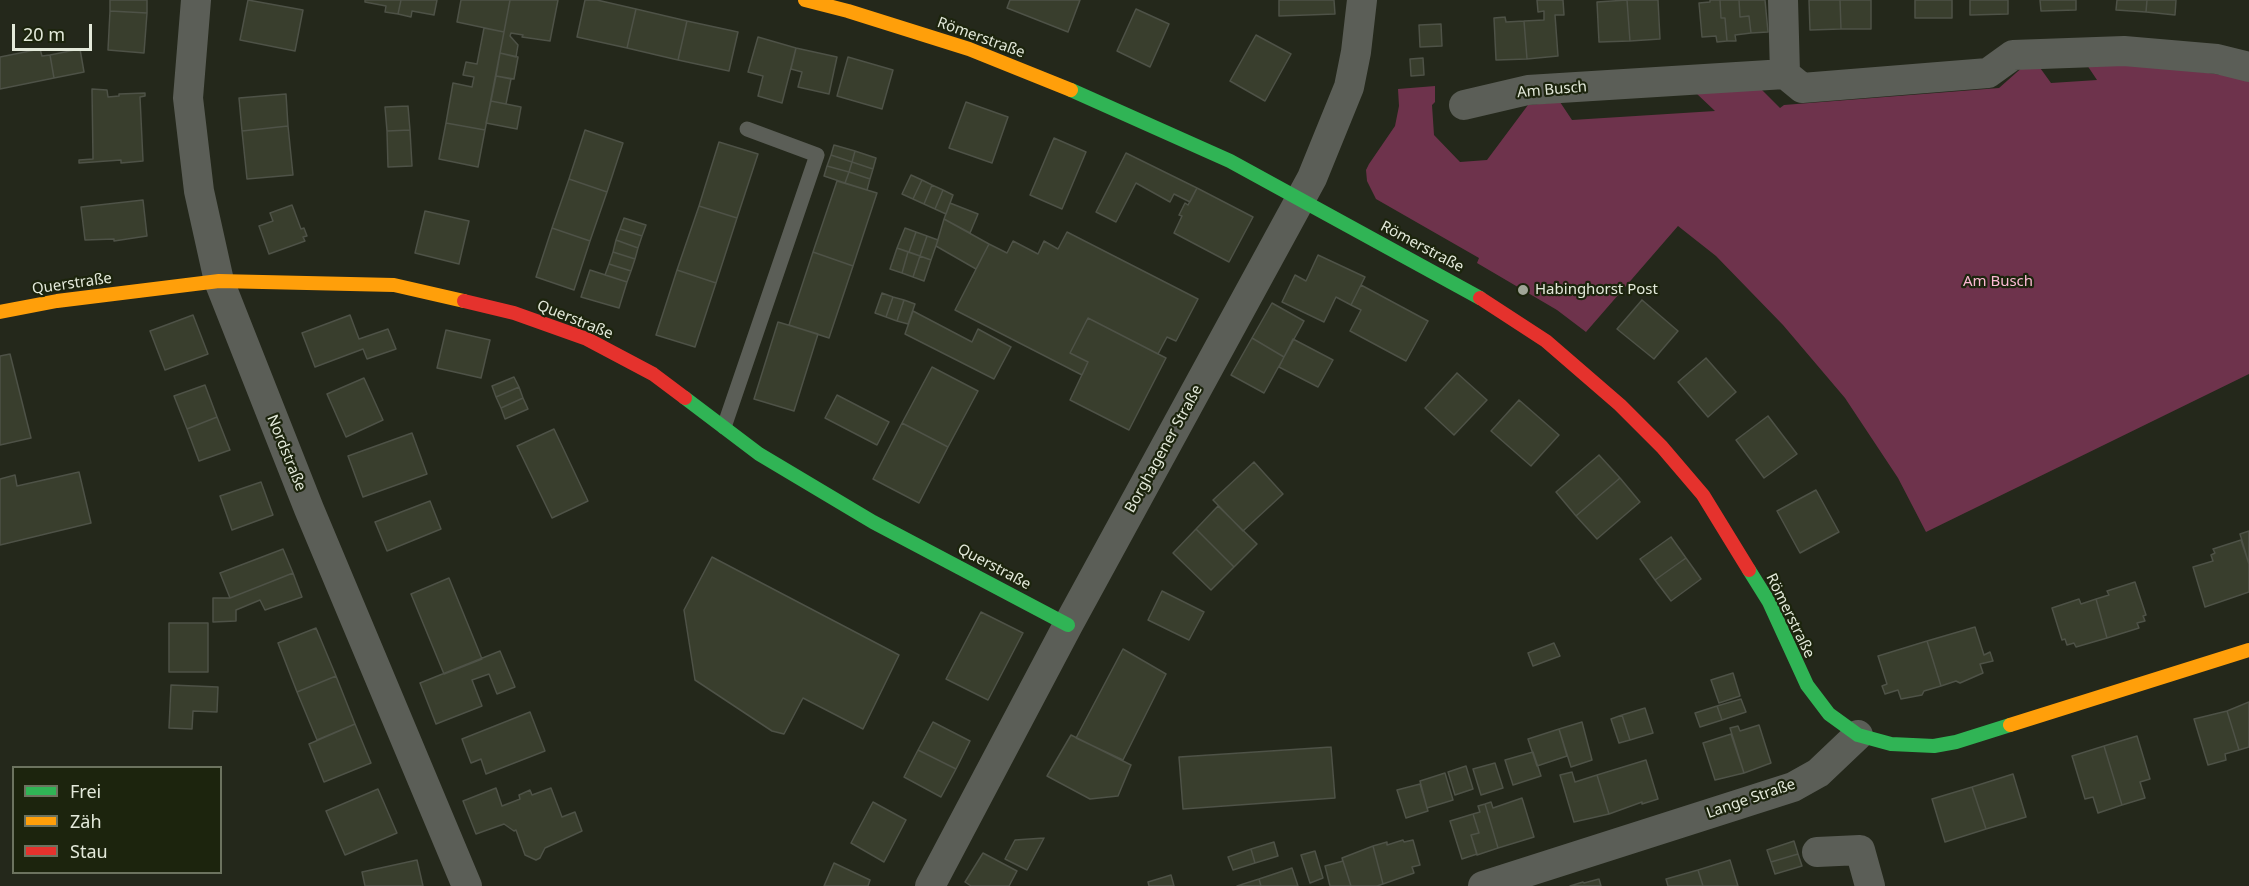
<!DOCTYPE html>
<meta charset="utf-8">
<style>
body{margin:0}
#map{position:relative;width:2249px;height:886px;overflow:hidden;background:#24281b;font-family:"Noto Sans",sans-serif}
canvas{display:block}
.legend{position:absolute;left:12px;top:766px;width:210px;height:108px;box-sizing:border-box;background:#1c240d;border:2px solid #6c735f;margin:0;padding:8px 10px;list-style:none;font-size:18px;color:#e3e9da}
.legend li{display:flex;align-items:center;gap:12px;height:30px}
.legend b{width:30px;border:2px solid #6c735f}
.scale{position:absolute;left:12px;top:24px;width:80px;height:27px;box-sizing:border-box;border:3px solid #e3e9da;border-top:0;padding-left:8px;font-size:18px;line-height:21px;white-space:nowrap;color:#e3e9da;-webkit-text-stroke:4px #1c240d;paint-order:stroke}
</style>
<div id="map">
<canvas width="2249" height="886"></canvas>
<ul class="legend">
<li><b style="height:8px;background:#30b455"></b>Frei</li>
<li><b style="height:8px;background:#ff9f0a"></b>Zäh</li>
<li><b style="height:8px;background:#e5322d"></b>Stau</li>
</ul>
<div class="scale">20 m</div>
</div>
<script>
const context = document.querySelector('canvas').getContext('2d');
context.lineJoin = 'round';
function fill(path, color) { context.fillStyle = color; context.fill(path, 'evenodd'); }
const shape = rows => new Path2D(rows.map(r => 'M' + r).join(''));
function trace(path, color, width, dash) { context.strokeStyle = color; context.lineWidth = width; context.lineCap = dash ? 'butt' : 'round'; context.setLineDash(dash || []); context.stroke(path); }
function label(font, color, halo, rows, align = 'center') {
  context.font = font + ' "Noto Sans",sans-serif'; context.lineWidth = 4.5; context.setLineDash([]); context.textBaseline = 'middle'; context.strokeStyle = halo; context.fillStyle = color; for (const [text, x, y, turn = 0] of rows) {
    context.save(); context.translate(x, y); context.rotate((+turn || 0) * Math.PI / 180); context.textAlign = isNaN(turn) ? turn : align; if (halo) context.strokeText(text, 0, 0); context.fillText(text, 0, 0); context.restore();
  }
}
const green = shape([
 [2128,61,2249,79,2249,374,1926,532,1898,478,1845,398,1783,325,1716,256,1678,226,1586,332,1557,310,1477,263,1479,258,1376,199,1367,181,1366,170,1369,164,1395,126,1399,106,1398,89,1435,86,1435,102,1432,105,1434,135,1460,162,1487,160,1528,105,1560,102,1572,120,1715,111,1696,93,1759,87,1780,108,1784,105,1999,88,2025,65,2038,65,2051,83,2097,80,2085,62]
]);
const building = shape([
 [110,0,147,0,147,13,110,11,110,0],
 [248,0,303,10,295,51,240,40,248,0],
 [365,0,401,0,398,14,385,12,386,6,365,2,365,0],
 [401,0,437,0,434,15,412,11,411,17,398,14,401,0],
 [461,0,510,0,504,32,457,22,461,0],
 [510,0,558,0,550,41,522,37,523,35,511,33,510,36,518,45,516,57,500,53,510,0],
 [585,0,597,0,636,9,627,48,577,37,585,0],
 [1010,0,1080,0,1068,32,1007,8,1010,0],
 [1279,0,1334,0,1335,14,1279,16,1279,0],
 [1537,0,1563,0,1564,15,1555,15,1558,56,1527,59,1524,21,1544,20,1544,11,1538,12,1537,0],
 [1627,0,1630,41,1599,42,1597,2,1627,0],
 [1627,0,1658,0,1660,39,1630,41,1627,0],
 [1710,0,1720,0,1721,18,1725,18,1727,41,1717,42,1716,36,1702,37,1699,3,1710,2,1710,0],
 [1720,0,1739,0,1740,17,1749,16,1751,33,1735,35,1736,41,1727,41,1725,18,1721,18,1720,0],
 [1739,0,1765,0,1768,32,1751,33,1749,16,1740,17,1739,0],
 [1809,0,1840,0,1841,29,1810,30,1809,0],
 [1840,0,1871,0,1871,29,1841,29,1840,0],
 [1915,0,1952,0,1952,18,1915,18,1915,0],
 [1970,0,2008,0,2008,14,1970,15,1970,0],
 [2040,0,2076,0,2076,10,2041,11,2040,0],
 [2117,0,2147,0,2146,12,2116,10,2117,0],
 [2147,0,2176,0,2175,15,2146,12,2147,0],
 [636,9,687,21,678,60,627,48,636,9],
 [1136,9,1169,24,1150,67,1117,51,1136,9],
 [110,11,147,13,144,53,108,50,110,11],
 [1505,17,1506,22,1524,21,1527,59,1496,60,1494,18,1505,17],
 [687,21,738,32,729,71,678,60,687,21],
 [1441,24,1442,46,1420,47,1419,25,1441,24],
 [484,28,504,32,485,130,446,123,453,83,472,87,474,77,463,75,466,62,477,64,484,28],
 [1256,35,1291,54,1265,101,1230,81,1256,35],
 [758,37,796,48,782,103,758,96,763,76,748,72,758,37],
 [796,48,837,57,829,94,798,87,802,72,791,69,796,48],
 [40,49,42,56,50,55,54,78,0,89,0,57,40,49],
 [80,49,84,72,54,78,50,55,80,49],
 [500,53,518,57,514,79,496,76,500,53],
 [848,57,893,70,882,109,837,96,848,57],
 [1423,58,1424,75,1411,76,1410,59,1423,58],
 [496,76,511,79,506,104,491,101,496,76],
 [92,89,107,90,108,97,119,96,119,94,145,93,145,96,140,97,143,161,121,163,121,160,79,163,79,160,93,159,92,89],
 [286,94,288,126,242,131,239,98,286,94],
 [491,101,521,107,517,129,486,123,491,101],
 [966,102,1008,117,992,163,949,148,966,102],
 [408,106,410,130,387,131,385,107,408,106],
 [446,123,485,130,478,167,439,159,446,123],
 [288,126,293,175,247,179,242,131,288,126],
 [410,130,412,166,388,167,387,131,410,130],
 [585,130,623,143,607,192,569,179,585,130],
 [1054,138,1086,152,1062,209,1030,195,1054,138],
 [719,142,758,154,737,218,699,206,719,142],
 [834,145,855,151,852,162,831,155,834,145],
 [855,151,876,158,873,169,852,162,855,151],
 [1126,153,1197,188,1190,202,1174,194,1170,202,1136,183,1116,222,1096,212,1126,153],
 [831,155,852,162,849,172,827,166,831,155],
 [852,162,873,169,870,179,849,172,852,162],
 [827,166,849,172,845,183,824,176,827,166],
 [849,172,870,179,867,190,845,183,849,172],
 [911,175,922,180,913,199,902,194,911,175],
 [569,179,607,192,590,241,552,228,569,179],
 [922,180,932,185,924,204,913,199,922,180],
 [837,181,877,193,853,266,813,252,837,181],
 [932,185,943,190,935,209,924,204,932,185],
 [1197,188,1253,217,1229,262,1174,233,1182,216,1179,215,1185,203,1188,205,1197,188],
 [943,190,953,195,946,214,935,209,943,190],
 [143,200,147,236,114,241,114,239,85,240,81,207,143,200],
 [950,203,978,214,970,233,944,219,950,203],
 [292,205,301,229,304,228,307,236,303,237,305,241,269,254,259,226,273,221,270,213,292,205],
 [699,206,737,218,716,283,677,270,699,206],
 [425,211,469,221,459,264,415,253,425,211],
 [624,218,646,225,642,236,620,229,624,218],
 [944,219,989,244,976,269,936,246,944,219],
 [552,228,590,241,574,290,536,277,552,228],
 [905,228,916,232,909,252,897,248,905,228],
 [620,229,642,236,638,248,616,240,620,229],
 [916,232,927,236,920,256,909,252,916,232],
 [1067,232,1198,299,1176,341,1167,337,1158,354,1088,318,1070,353,1088,362,1082,375,955,310,989,244,1007,253,1013,241,1038,254,1044,241,1058,249,1067,232],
 [927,236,938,240,931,260,920,256,927,236],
 [616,240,638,248,635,259,613,252,616,240],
 [897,248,908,252,902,273,890,269,897,248],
 [613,252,635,259,631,271,609,264,613,252],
 [813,252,853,266,829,338,789,325,813,252],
 [908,252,920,256,913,277,902,273,908,252],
 [1318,255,1365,277,1351,305,1336,297,1324,322,1282,302,1295,275,1306,281,1318,255],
 [920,256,931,260,924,281,913,277,920,256],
 [609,264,631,271,627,282,605,275,609,264],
 [590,270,627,282,619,308,581,297,590,270],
 [677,270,716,283,695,347,656,335,677,270],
 [1361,285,1428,321,1406,361,1350,331,1361,310,1351,305,1361,285],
 [882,293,893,297,886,317,875,313,882,293],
 [893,297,904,300,897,321,886,317,893,297],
 [904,300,915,304,908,324,897,321,904,300],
 [1642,300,1678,331,1654,359,1617,329,1642,300],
 [1272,303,1304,321,1284,357,1252,338,1272,303],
 [913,311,972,342,978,329,1011,347,994,379,905,334,913,311],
 [193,315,208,354,165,370,150,331,193,315],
 [350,315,359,339,388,329,396,349,367,359,363,349,315,367,302,333,350,315],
 [1088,318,1166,358,1129,430,1070,400,1088,362,1070,353,1088,318],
 [778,322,818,334,794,411,754,399,778,322],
 [446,330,490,340,481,378,437,368,446,330],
 [1252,338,1284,357,1264,393,1231,375,1252,338],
 [1293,339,1333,360,1318,387,1279,367,1293,339],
 [10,354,31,438,0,445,0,356,10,354],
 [1706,358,1736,392,1708,417,1678,382,1706,358],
 [932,367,978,391,948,447,902,423,932,367],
 [1457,373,1487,400,1454,435,1425,408,1457,373],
 [514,377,519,387,496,397,492,386,514,377],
 [364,378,383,420,346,437,327,394,364,378],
 [205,385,217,417,187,429,174,396,205,385],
 [519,387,523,398,501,408,496,397,519,387],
 [837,395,889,422,877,445,825,418,837,395],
 [523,398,528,409,505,419,501,408,523,398],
 [1519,400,1559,435,1531,466,1491,431,1519,400],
 [1768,416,1797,454,1764,478,1736,440,1768,416],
 [217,417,230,450,199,461,187,429,217,417],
 [902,423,948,447,919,503,873,479,902,423],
 [554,429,588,501,552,518,517,446,554,429],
 [412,433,427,474,363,497,348,456,412,433],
 [1599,455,1620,478,1576,516,1556,492,1599,455],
 [1254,462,1283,494,1243,531,1213,500,1254,462],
 [79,472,91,523,0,545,0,479,15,475,17,486,79,472],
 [1620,478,1640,502,1597,539,1576,516,1620,478],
 [261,482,273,515,232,530,220,496,261,482],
 [1816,490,1839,532,1800,553,1777,511,1816,490],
 [430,501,441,529,387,551,375,522,430,501],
 [1218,506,1257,544,1234,567,1196,529,1218,506],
 [1196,529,1234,567,1211,590,1173,553,1196,529],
 [2249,531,2249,564,2240,534,2249,531],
 [1671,537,1686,558,1655,580,1640,559,1671,537],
 [2241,540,2249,564,2249,592,2205,607,2193,567,2213,561,2211,555,2215,553,2213,549,2241,540],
 [283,549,293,573,230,598,220,573,283,549],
 [712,557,899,655,863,729,803,698,784,734,772,731,695,680,684,610,712,557],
 [1686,558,1701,579,1671,601,1655,580,1686,558],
 [293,573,302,597,265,610,260,600,236,610,236,621,213,622,213,598,230,598,293,573],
 [449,578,482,659,444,674,411,594,449,578],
 [2135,582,2146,615,2143,616,2145,621,2137,623,2139,628,2107,638,2096,599,2109,595,2107,591,2135,582],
 [1162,591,1204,612,1189,640,1148,620,1162,591],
 [2079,599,2081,604,2096,599,2107,638,2076,647,2074,643,2067,645,2065,639,2062,640,2052,608,2079,599],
 [981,612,1023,633,988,700,946,679,981,612],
 [169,623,208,623,208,672,169,672,169,623],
 [1975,627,1984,655,1990,652,1993,661,1980,664,1983,673,1960,683,1956,681,1941,686,1927,641,1975,627],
 [316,628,336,676,297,692,278,643,316,628],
 [1927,641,1941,686,1924,691,1922,695,1901,699,1898,690,1885,694,1882,686,1887,684,1878,656,1927,641],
 [1554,643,1560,656,1533,666,1528,653,1554,643],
 [1123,649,1166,674,1123,760,1076,738,1123,649],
 [500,651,515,687,497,694,489,674,472,680,482,706,436,724,420,683,500,651],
 [1733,673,1740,696,1719,703,1711,680,1733,673],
 [336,676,355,724,317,740,297,692,336,676],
 [171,685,218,687,217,712,193,711,192,729,169,728,171,685],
 [1741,699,1746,712,1722,720,1717,706,1741,699],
 [2249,702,2249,747,2239,750,2227,711,2249,702],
 [1717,706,1722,720,1700,727,1695,713,1717,706],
 [1645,708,1653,733,1630,740,1622,715,1645,708],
 [2227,711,2239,750,2225,754,2226,760,2208,765,2194,719,2227,711],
 [530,712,545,751,486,774,481,759,471,763,462,739,530,712],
 [1622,715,1630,740,1619,743,1611,719,1622,715],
 [933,722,970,741,956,769,918,750,933,722],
 [1582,722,1592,760,1571,767,1559,729,1582,722],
 [355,724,371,763,324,782,309,744,355,724],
 [1759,725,1771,763,1744,773,1730,728,1738,726,1740,731,1759,725],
 [1559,729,1567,756,1537,766,1528,739,1559,729],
 [1731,734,1744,773,1715,780,1703,743,1731,734],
 [1071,735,1131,765,1118,796,1090,799,1047,776,1071,735],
 [2137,736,2150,779,2140,782,2145,798,2122,805,2104,746,2137,736],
 [2104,746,2122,805,2098,813,2093,797,2085,799,2072,756,2104,746],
 [1331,747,1335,798,1183,809,1179,757,1331,747],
 [918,750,956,769,941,797,904,777,918,750],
 [1533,752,1541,776,1513,785,1505,760,1533,752],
 [1646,760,1658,799,1642,804,1642,802,1609,814,1597,775,1646,760],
 [1495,763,1503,788,1481,795,1473,769,1495,763],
 [1466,766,1473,789,1455,795,1448,772,1466,766],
 [1572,772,1575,782,1597,775,1609,814,1574,822,1560,775,1572,772],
 [1445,773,1453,800,1427,808,1420,781,1445,773],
 [2013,774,2026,817,1986,829,1972,787,2013,774],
 [1420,784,1428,811,1406,818,1397,790,1420,784],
 [1972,787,1986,829,1945,842,1932,799,1972,787],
 [496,788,502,806,520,799,519,795,530,790,532,795,551,788,562,817,575,812,582,831,545,848,540,858,536,860,525,855,516,830,514,831,504,824,476,834,463,801,496,788],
 [378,789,397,833,345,855,326,811,378,789],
 [1522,798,1534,837,1498,848,1485,804,1491,802,1493,808,1522,798],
 [873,802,906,820,884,862,851,843,873,802],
 [1485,804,1498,848,1477,855,1471,835,1479,833,1473,814,1480,812,1478,806,1485,804],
 [1473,814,1479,833,1471,835,1477,854,1462,859,1450,821,1473,814],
 [1044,838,1027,870,1005,859,1015,840,1044,838],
 [1403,840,1404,842,1413,840,1420,865,1412,867,1414,873,1383,884,1373,846,1387,842,1387,845,1403,840],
 [1794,841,1798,854,1771,862,1767,850,1794,841],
 [1274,842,1278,856,1255,863,1251,849,1274,842],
 [1373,846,1383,884,1377,886,1351,886,1342,858,1373,846],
 [1251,849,1255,863,1233,870,1228,857,1251,849],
 [1315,851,1323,878,1310,883,1301,855,1315,851],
 [983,853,1017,871,1009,886,971,886,965,882,983,853],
 [1798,854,1802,866,1775,874,1771,862,1798,854],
 [417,860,423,886,365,886,362,872,417,860],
 [1730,860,1738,886,1703,886,1698,870,1730,860],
 [1343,861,1351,886,1330,886,1325,866,1343,861],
 [834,863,870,880,868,886,824,886,834,863],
 [1292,868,1298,886,1261,886,1259,879,1292,868],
 [1698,870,1703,886,1668,886,1666,879,1698,870],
 [1171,875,1174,886,1149,886,1148,882,1171,875],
 [1259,879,1261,886,1237,886,1259,879],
 [1599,879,1601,886,1570,886,1583,882,1584,883,1599,879]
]);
const lane = shape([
 [724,427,817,155,747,129]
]);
const street = shape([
 [196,0,188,98,199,191,219,281,309,509,467,886],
 [1783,0,1785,74],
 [1464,105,1528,90,1785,74,1802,88,1988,73,2013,55,2124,51,2217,59,2249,67],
 [1817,852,1860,850,1870,886],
 [930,886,1068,625,1312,178,1349,87,1356,52,1362,0],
 [1483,886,1793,787,1818,773,1858,735]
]);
const fast = shape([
 [1071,90,1230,161,1480,298],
 [685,398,759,454,873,522,1068,625],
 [1749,570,1769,602,1807,685,1829,714,1858,735,1891,744,1934,746,1956,742,2010,725]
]);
const slow = shape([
 [805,0,848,11,969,49,1071,90],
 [0,312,57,301,219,281,394,285,464,301],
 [2010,725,2249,650]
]);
const jam = shape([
 [1480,298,1546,341,1620,405,1662,447,1703,495,1749,570],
 [464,301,514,313,587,339,653,374,685,398]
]);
const markers = [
 [1523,290,6,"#a0a597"]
];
const streetNames = [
 ["Römerstraße",981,38,20],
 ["Am Busch",1552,90,-5],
 ["Römerstraße",1422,247,28],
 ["Querstraße",72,284,-8],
 ["Querstraße",575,320,22],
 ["Borghagener Straße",1164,449,-61],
 ["Nordstraße",286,453,68],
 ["Querstraße",994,567,28],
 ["Römerstraße",1790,616,64],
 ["Lange Straße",1751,799,-19]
];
const parkNames = [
 ["Am Busch",1998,282]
];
const poiNames = [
 ["Habinghorst Post",1535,290]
];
fill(green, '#6e334c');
fill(building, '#393e2d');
trace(building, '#4e5247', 1.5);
trace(lane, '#5b5e57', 15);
trace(street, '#5b5e57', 30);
trace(fast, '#30b455', 14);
trace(slow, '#ff9f0a', 14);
trace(jam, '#e5322d', 14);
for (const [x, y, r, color] of markers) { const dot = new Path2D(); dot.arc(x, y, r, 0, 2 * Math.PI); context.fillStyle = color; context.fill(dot); trace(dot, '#1c240d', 2); }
label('15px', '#e3e9da', '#1c240d', streetNames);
label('15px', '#fbb9d3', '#1c240d', parkNames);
label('15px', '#e3e9da', '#1c240d', poiNames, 'left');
</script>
